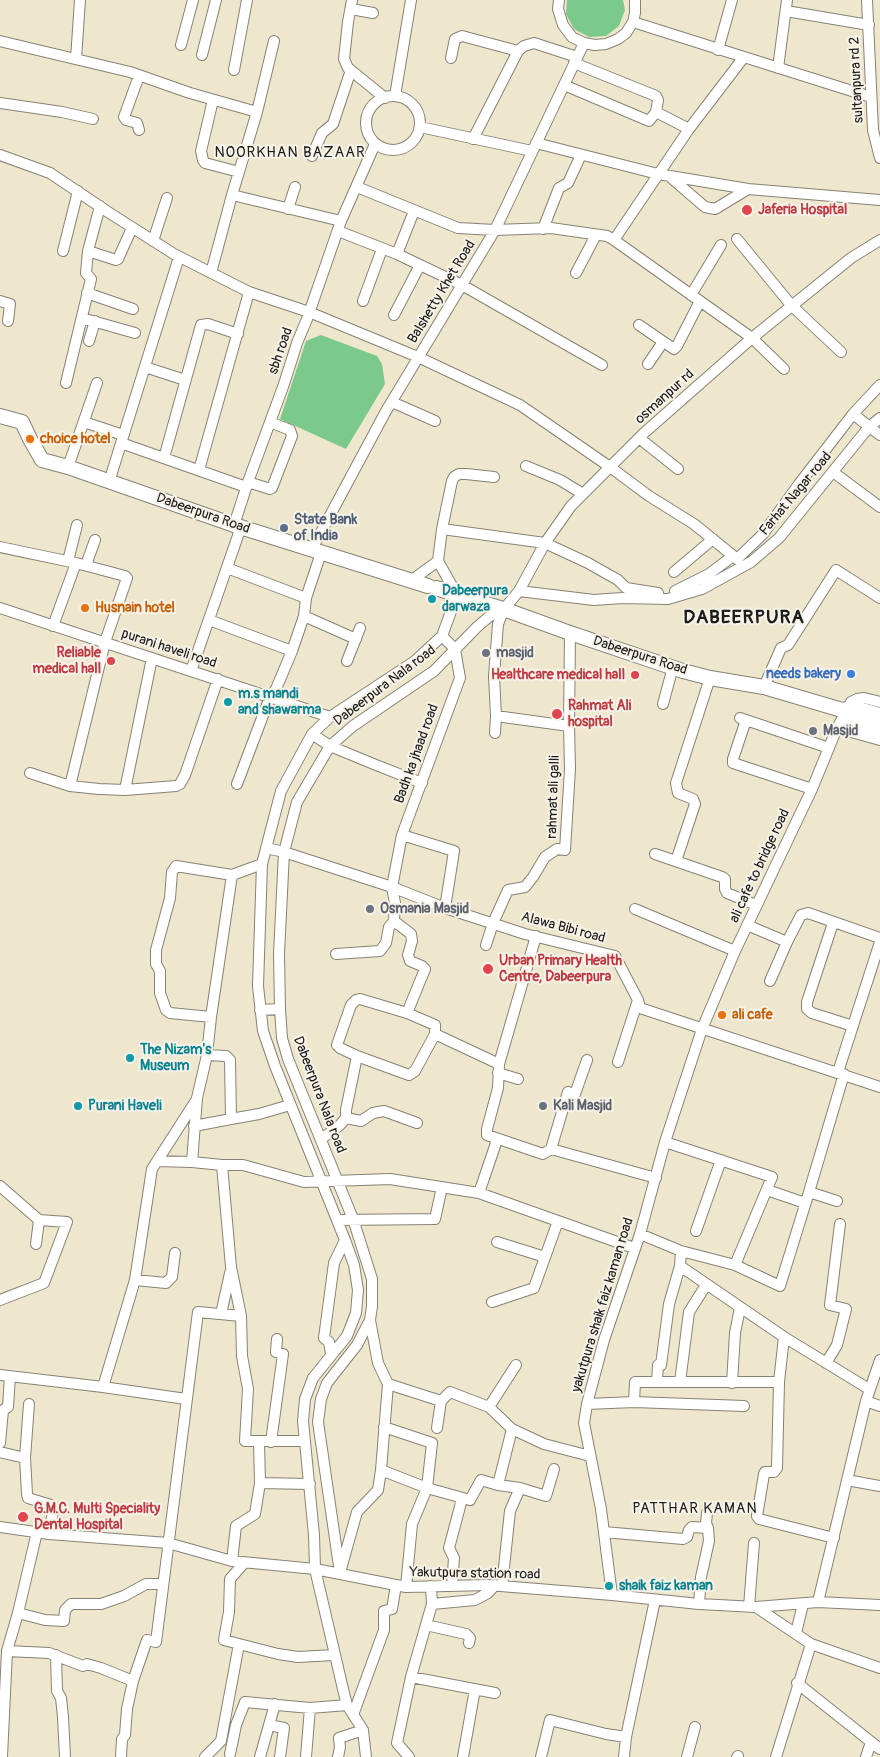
<!DOCTYPE html>
<style>
body{margin:0}
canvas{display:block;background:#efe7cd}
</style>
<canvas width="880" height="1757"></canvas>
<script>
const context = document.querySelector('canvas').getContext('2d');
context.lineJoin = 'round';
function fill(path, color) { context.fillStyle = color; context.fill(path, 'evenodd'); }
const shape = rows => new Path2D(rows.map(r => 'M' + r).join(''));
function trace(path, color, width, dash) { context.strokeStyle = color; context.lineWidth = width; context.lineCap = dash ? 'butt' : 'round'; context.setLineDash(dash || []); context.stroke(path); }
function label(font, color, halo, rows, align = 'center') {
  context.font = font + ' Pangolin,sans-serif'; context.lineWidth = 4; context.setLineDash([]); context.textBaseline = 'middle'; context.strokeStyle = halo; context.fillStyle = color; for (const [text, x, y, turn = 0] of rows) {
    context.save(); context.translate(x, y); context.rotate((+turn || 0) * Math.PI / 180); context.textAlign = isNaN(turn) ? turn : align; if (halo) context.strokeText(text, 0, 0); context.fillText(text, 0, 0); context.restore();
  }
}
const green = shape([
 [567,0,623,0,625,10,619,26,606,36,589,37,574,29,566,14],
 [321,335,377,356,382,364,385,384,346,449,280,419,306,341]
]);
const minor = shape([
 [352,0,348,22,344,59,348,68,385,98],
 [559,0,558,9,563,25,572,37,584,43,595,45,606,44,618,39,626,33,633,22,635,13,635,0],
 [867,0,873,130,880,158],
 [351,9,373,13],
 [786,11,869,25],
 [633,22,871,97],
 [0,41,130,72,190,93,257,112],
 [181,45,193,0],
 [718,50,732,0],
 [202,55,216,0],
 [451,58,455,39,462,36,518,51],
 [76,59,80,0],
 [574,63,656,96,658,100,656,112,689,129],
 [778,68,787,0],
 [234,70,247,0],
 [139,76,124,117,126,120,137,123,139,130],
 [564,85,649,121,656,112],
 [395,96,411,0],
 '366 123a27 27 0 1 1 54 0a27 27 0 1 1-54 0Z',
 [213,100,201,151,203,160,205,163,239,172],
 [0,103,62,112,93,119],
 [420,127,532,151],
 [473,139,518,51,524,46,534,43,577,57],
 [536,143,658,174,748,189,880,200],
 [0,155,50,173,108,212,174,254,249,292,309,312,418,357,520,405,610,467,649,496,694,524,737,559,763,534,799,484,853,414,880,385],
 [312,156,322,133,333,124,351,70],
 [669,176,705,207,715,209,748,189],
 [357,187,458,228,495,230,551,228,607,236,614,240,752,338,784,369],
 [232,195,341,221],
 [288,209,295,187],
 [543,229,559,188,568,183,581,155],
 [338,231,397,254,462,285,602,365],
 [737,239,791,305,841,352],
 [614,240,689,129,744,57],
 [153,241,167,198],
 [63,251,78,191],
 [88,251,116,260,118,259,132,228],
 [397,254,414,211],
 [211,273,232,195,257,112,274,41],
 [576,273,596,235],
 [87,293,133,309],
 [691,295,721,245],
 [0,301,10,304,8,321],
 [363,301,382,249],
 [394,315,420,265],
 [82,318,135,333],
 [639,325,674,349,677,346,700,301],
 [89,341,95,321],
 [648,364,663,342],
 [145,367,185,380],
 [66,383,91,279,86,273,88,251,100,206],
 [392,402,435,421],
 [853,414,880,435],
 [84,422,123,435],
 [639,438,678,469],
 [121,443,246,487],
 [164,458,201,325,208,324,238,334],
 [526,466,560,480,583,494],
 [68,467,97,383],
 [199,470,249,292],
 [833,472,880,507],
 [109,482,179,257],
 [248,482,270,489,272,488,292,436,290,430,270,422],
 [234,525,248,482,284,384,297,343,307,319,341,221,375,144],
 [442,529,452,481,454,477,459,474,466,474,494,477],
 [0,547,76,563,53,626],
 [312,549,386,411,495,230,584,43],
 [68,561,77,525],
 [86,565,95,540],
 [227,568,306,598],
 [674,572,713,539],
 [412,580,438,561,442,529,545,543,588,563,618,580,626,588,658,593],
 [519,591,594,600,622,598,668,599,702,589,751,562,779,538,869,427,880,418],
 [675,591,709,574,733,556],
 [0,608,330,717],
 [304,616,356,639],
 [209,620,292,651],
 [347,661,360,628],
 [191,671,241,527],
 [764,687,781,648,788,645,836,570,880,598],
 [663,704,673,667],
 [496,716,494,676,498,624,504,609,519,591,545,543,571,506,644,433,752,338,851,258,880,240],
 [740,718,829,748],
 [746,720,733,759,733,763,812,789],
 [837,728,880,740],
 [495,733,496,716,569,726],
 [312,734,330,746,376,765,422,783],
 [30,773,70,786,99,789,125,790,176,786,180,784,185,775,218,679],
 [237,784,270,697,276,689,292,651,304,616,306,598,321,553],
 [70,786,105,642,127,578,125,576,76,563],
 [125,790,152,658],
 [402,835,454,851,445,908],
 [266,848,284,852,392,887,445,908,525,934,615,956,638,1000,640,1008,880,1087],
 [655,854,722,877,725,879,725,889,727,893,756,905],
 [676,861,695,804,693,799,678,793,676,783,710,678],
 [232,875,262,864],
 [635,909,735,951],
 [394,921,411,934,412,941,408,955,410,961,422,966,425,969,407,1013],
 [833,923,807,1002,807,1009,812,1013,853,1026],
 [747,925,787,942,801,915,808,913,880,938],
 [486,945,493,923,508,890,525,887,533,877,545,857,557,849,565,850,570,769,569,726,570,633],
 [336,954,380,951,386,943,389,927,394,921,395,903,392,887,402,835,460,678,455,649,442,636],
 [770,981,787,942],
 [260,1010,280,1009],
 [211,1017,170,1013,166,1010,160,993,160,971,156,964,156,950,170,898,172,872,176,866,232,875,211,1017,207,1055,197,1098,192,1162,222,1165,231,1267,241,1316,242,1356,248,1389,245,1441,304,1441],
 [357,1056,409,1075,415,1071,435,1034],
 [618,1062,638,1000],
 [499,1064,536,936],
 [838,1072,880,942],
 [498,1073,518,1079],
 [346,1118,361,1121,373,1113,384,1111,417,1123],
 [231,1119,259,1114,290,1105],
 [194,1126,231,1119,230,1060,226,1056,207,1055],
 [321,1139,339,1126,346,1118,346,1110,357,1056,340,1048,337,1045,351,1005,356,1000,360,999,407,1013,435,1025,435,1034,499,1064,498,1088,487,1129,487,1135,543,1154,551,1149,656,1178],
 [665,1142,772,1177,735,1265],
 [551,1149,568,1092,575,1094,587,1060],
 [157,1161,192,1162],
 [222,1165,243,1165,304,1182,390,1179,479,1193,634,1248],
 [0,1186,39,1220,67,1222,44,1283,0,1300],
 [767,1190,805,1203],
 [809,1192,844,1074],
 [479,1193,497,1140],
 [337,1220,435,1219,442,1187],
 [696,1231,721,1160],
 [640,1234,681,1251,735,1265,780,1286,809,1192,837,1201],
 [497,1242,545,1257],
 [36,1244,39,1220],
 [681,1251,680,1266,784,1337,869,1389],
 [135,1280,166,1283,172,1277,175,1253],
 [492,1302,534,1288,558,1221],
 [221,1314,230,1273],
 [331,1354,329,1342,324,1338,334,1263,345,1240],
 [826,1363,837,1345,846,1309,830,1305,840,1224],
 [516,1365,489,1407,512,1429,544,1444,590,1456],
 [0,1375,103,1387,186,1399],
 [657,1382,658,1365,661,1365,669,1304,680,1266],
 [680,1382,689,1312,706,1285],
 [779,1382,777,1468,774,1472,765,1472,764,1474,757,1516,759,1519,834,1538],
 [732,1383,735,1333,740,1308],
 [388,1384,441,1401],
 [103,1387,135,1280,152,1169,195,1102],
 [866,1401,880,1406],
 [634,1402,744,1406],
 [29,1404,25,1458,27,1494,28,1498,51,1505,53,1511,49,1534],
 [587,1404,634,1402,635,1382,779,1382,784,1337],
 [384,1427,432,1443,427,1488,412,1524,406,1587],
 [437,1428,441,1401,450,1392,489,1407],
 [271,1442,283,1354,276,1352,277,1339],
 [0,1443,3,1410,8,1407,10,1376],
 [0,1452,25,1458],
 [381,1470,427,1488,470,1500,481,1480,498,1485,512,1429],
 [847,1480,880,1486],
 [260,1483,310,1484],
 [498,1485,520,1488,546,1496,554,1469],
 [0,1527,49,1534,168,1543,232,1561,315,1569,406,1587,488,1585,612,1595,699,1604,756,1607,811,1644,880,1668],
 [604,1532,683,1539,687,1537,689,1530,692,1527,708,1528],
 [232,1561,236,1526,255,1514,260,1483,259,1442],
 [341,1569,357,1512,378,1490,381,1470,388,1384,378,1363,370,1320],
 [340,1573,318,1422,321,1399,327,1383,357,1345,370,1320,372,1306,372,1279,353,1219,288,1059,282,1038,280,1009,279,954,284,852,297,802,330,746,353,726,434,671,477,627,490,616,504,609],
 [452,1586,454,1558,449,1548,462,1499],
 [502,1586,510,1511,520,1488],
 [612,1595,601,1509,584,1423,587,1404,604,1340,640,1234,665,1142,702,1029,735,951,812,789,837,728,851,702,857,699,864,698,880,702],
 [818,1602,866,1401,880,1360],
 [432,1604,475,1600,488,1593,495,1585],
 [699,1604,701,1577,709,1541,708,1528,706,1523,707,1513],
 [749,1607,754,1543],
 [756,1607,818,1602,880,1605],
 [18,1613,45,1620,64,1621,65,1610,71,1604,101,1604,124,1596,146,1584,162,1584],
 [426,1625,466,1634,470,1638,469,1643],
 [796,1633,803,1604],
 [239,1644,278,1654,298,1657,334,1655],
 [7,1651,49,1653,83,1666,87,1664,101,1668,133,1681],
 [56,1655,57,1691,61,1698,63,1717,65,1757],
 [411,1677,495,1693],
 [797,1683,880,1749],
 [353,1715,384,1630,384,1611,392,1609,396,1585],
 [269,1725,284,1728,280,1757],
 [230,1754,236,1725,245,1702,310,1708,347,1705],
 [2,1757,7,1651,18,1613,37,1532],
 [121,1757,122,1739,125,1735,127,1709,133,1681,147,1640,156,1642,198,1312,241,1316],
 [205,1757,221,1741,239,1644,224,1640,229,1612,230,1579,244,1563],
 [260,1757,275,1704],
 [306,1757,310,1708],
 [338,1757,340,1747,339,1738,363,1730],
 [366,1757,363,1730,347,1705,343,1689,315,1569,314,1535,303,1421,305,1399,313,1378,347,1336,356,1313,358,1290,354,1265,345,1240,275,1066,263,1031,258,986,262,864,281,791,312,734,330,717,415,661,442,636,457,595,438,561],
 [409,1757,397,1743,411,1677,432,1604,431,1586],
 [463,1757,475,1689],
 [541,1757,550,1720,606,1734,626,1737],
 [624,1757,626,1737,655,1600],
 [687,1757,695,1727],
 [737,1757,738,1756],
 [776,1757,811,1644],
 [866,1757,871,1742]
]);
const major = shape([
 [0,416,22,422,30,439,42,460,68,467,234,525,428,586],
 [436,588,509,611,570,633,683,671,710,678,764,687,842,710,849,720,880,729],
 [842,710,855,708,880,715]
]);
const markers = [
 [747,210,6,"#e0444e"],
 [30,439,5,"#e8710a"],
 [284,528,5,"#5c6f8a"],
 [432,599,5,"#0f9aa8"],
 [85,608,5,"#e8710a"],
 [486,653,5,"#6b7280"],
 [111,661,5,"#e0444e"],
 [851,674,5,"#3f7fe0"],
 [635,675,5,"#e0444e"],
 [228,702,5,"#0f9aa8"],
 [557,714,6,"#e0444e"],
 [813,731,5,"#6b7280"],
 [370,909,5,"#6b7280"],
 [488,969,6,"#e0444e"],
 [722,1015,5,"#e8710a"],
 [130,1058,5,"#0f9aa8"],
 [78,1106,5,"#0f9aa8"],
 [543,1106,5,"#6b7280"],
 [23,1517,6,"#e0444e"],
 [609,1586,5,"#0f9aa8"]
];
const streetNames = [
 ["sultanpura rd 2",857,80,-93],
 ["Balshetty Khet Road",442,292,-59],
 ["sbh road",281,351,-71],
 ["osmanpur rd",665,397,-42],
 ["Farhat Nagar road",796,494,-50],
 ["Dabeerpura Road",203,514,19],
 ["purani haveli road",169,649,18],
 ["Dabeerpura Road",640,656,18],
 ["Dabeerpura Nala road",385,686,-37],
 ["Badh ka jhaad road",417,754,-70],
 ["rahmat ali galli",554,797,-88],
 ["ali cafe to bridge road",760,866,-65],
 ["Alawa Bibi road",563,928,15],
 ["Dabeerpura Nala road",319,1095,69],
 ["yakutpura shaik faiz kaman road",603,1305,-73],
 ["Yakutpura station road",475,1574,1]
];
const healthNames = [
 ["Jaferia Hospital",758,210],
 ["Reliable",101,653,"right"],
 ["medical hall",101,669,"right"],
 ["Healthcare medical hall",625,675,"right"],
 ["Rahmat Ali",568,706],
 ["hospital",568,722],
 ["Urban Primary Health",499,961],
 ["Centre, Dabeerpura",499,977],
 ["G.M.C. Multi Speciality",34,1509],
 ["Dental Hospital",34,1525]
];
const foodNames = [
 ["choice hotel",40,439],
 ["Husnain hotel",95,608],
 ["ali cafe",732,1015]
];
const serviceNames = [
 ["State Bank",294,520],
 ["of India",294,536]
];
const cultureNames = [
 ["Dabeerpura",442,591],
 ["darwaza",442,607],
 ["m.s mandi",238,694],
 ["and shawarma",238,710],
 ["The Nizam's",140,1050],
 ["Museum",140,1066],
 ["Purani Haveli",88,1106],
 ["shaik faiz kaman",619,1586]
];
const worshipNames = [
 ["masjid",496,653],
 ["Masjid",823,731],
 ["Osmania Masjid",380,909],
 ["Kali Masjid",553,1106]
];
const shopNames = [
 ["needs bakery",841,674]
];
const neighbourhoodNames = [
 ["NOORKHAN BAZAAR",290,153],
 ["PATTHAR KAMAN",695,1509]
];
const districtNames = [
 ["DABEERPURA",744,618]
];
fill(green, '#7bca8b');
trace(minor, '#868274', 12);
trace(major, '#868274', 16);
trace(minor, '#fff', 10);
trace(major, '#fff', 14);
for (const [x, y, r, color] of markers) { const dot = new Path2D(); dot.arc(x, y, r, 0, 2 * Math.PI); context.fillStyle = color; context.fill(dot); trace(dot, '#f7f3e8', 2); }
label('14px', '#1c1c1c', '#f7f3e8', streetNames);
label('bold 14px', '#be3a42', '#f7f3e8', healthNames, 'left');
label('bold 14px', '#c56008', '#f7f3e8', foodNames, 'left');
label('bold 14px', '#4e5e75', '#f7f3e8', serviceNames, 'left');
label('bold 14px', '#0d838f', '#f7f3e8', cultureNames, 'left');
label('bold 14px', '#5b616d', '#f7f3e8', worshipNames, 'left');
label('bold 14px', '#366cbe', '#f7f3e8', shopNames, 'right');
context.letterSpacing = '1px';
label('15px', '#1c1c1c', '#f7f3e8', neighbourhoodNames);
context.letterSpacing = '0px';
context.letterSpacing = '1px';
label('bold 19px', '#1c1c1c', '#f7f3e8', districtNames);
context.letterSpacing = '0px';
</script>
